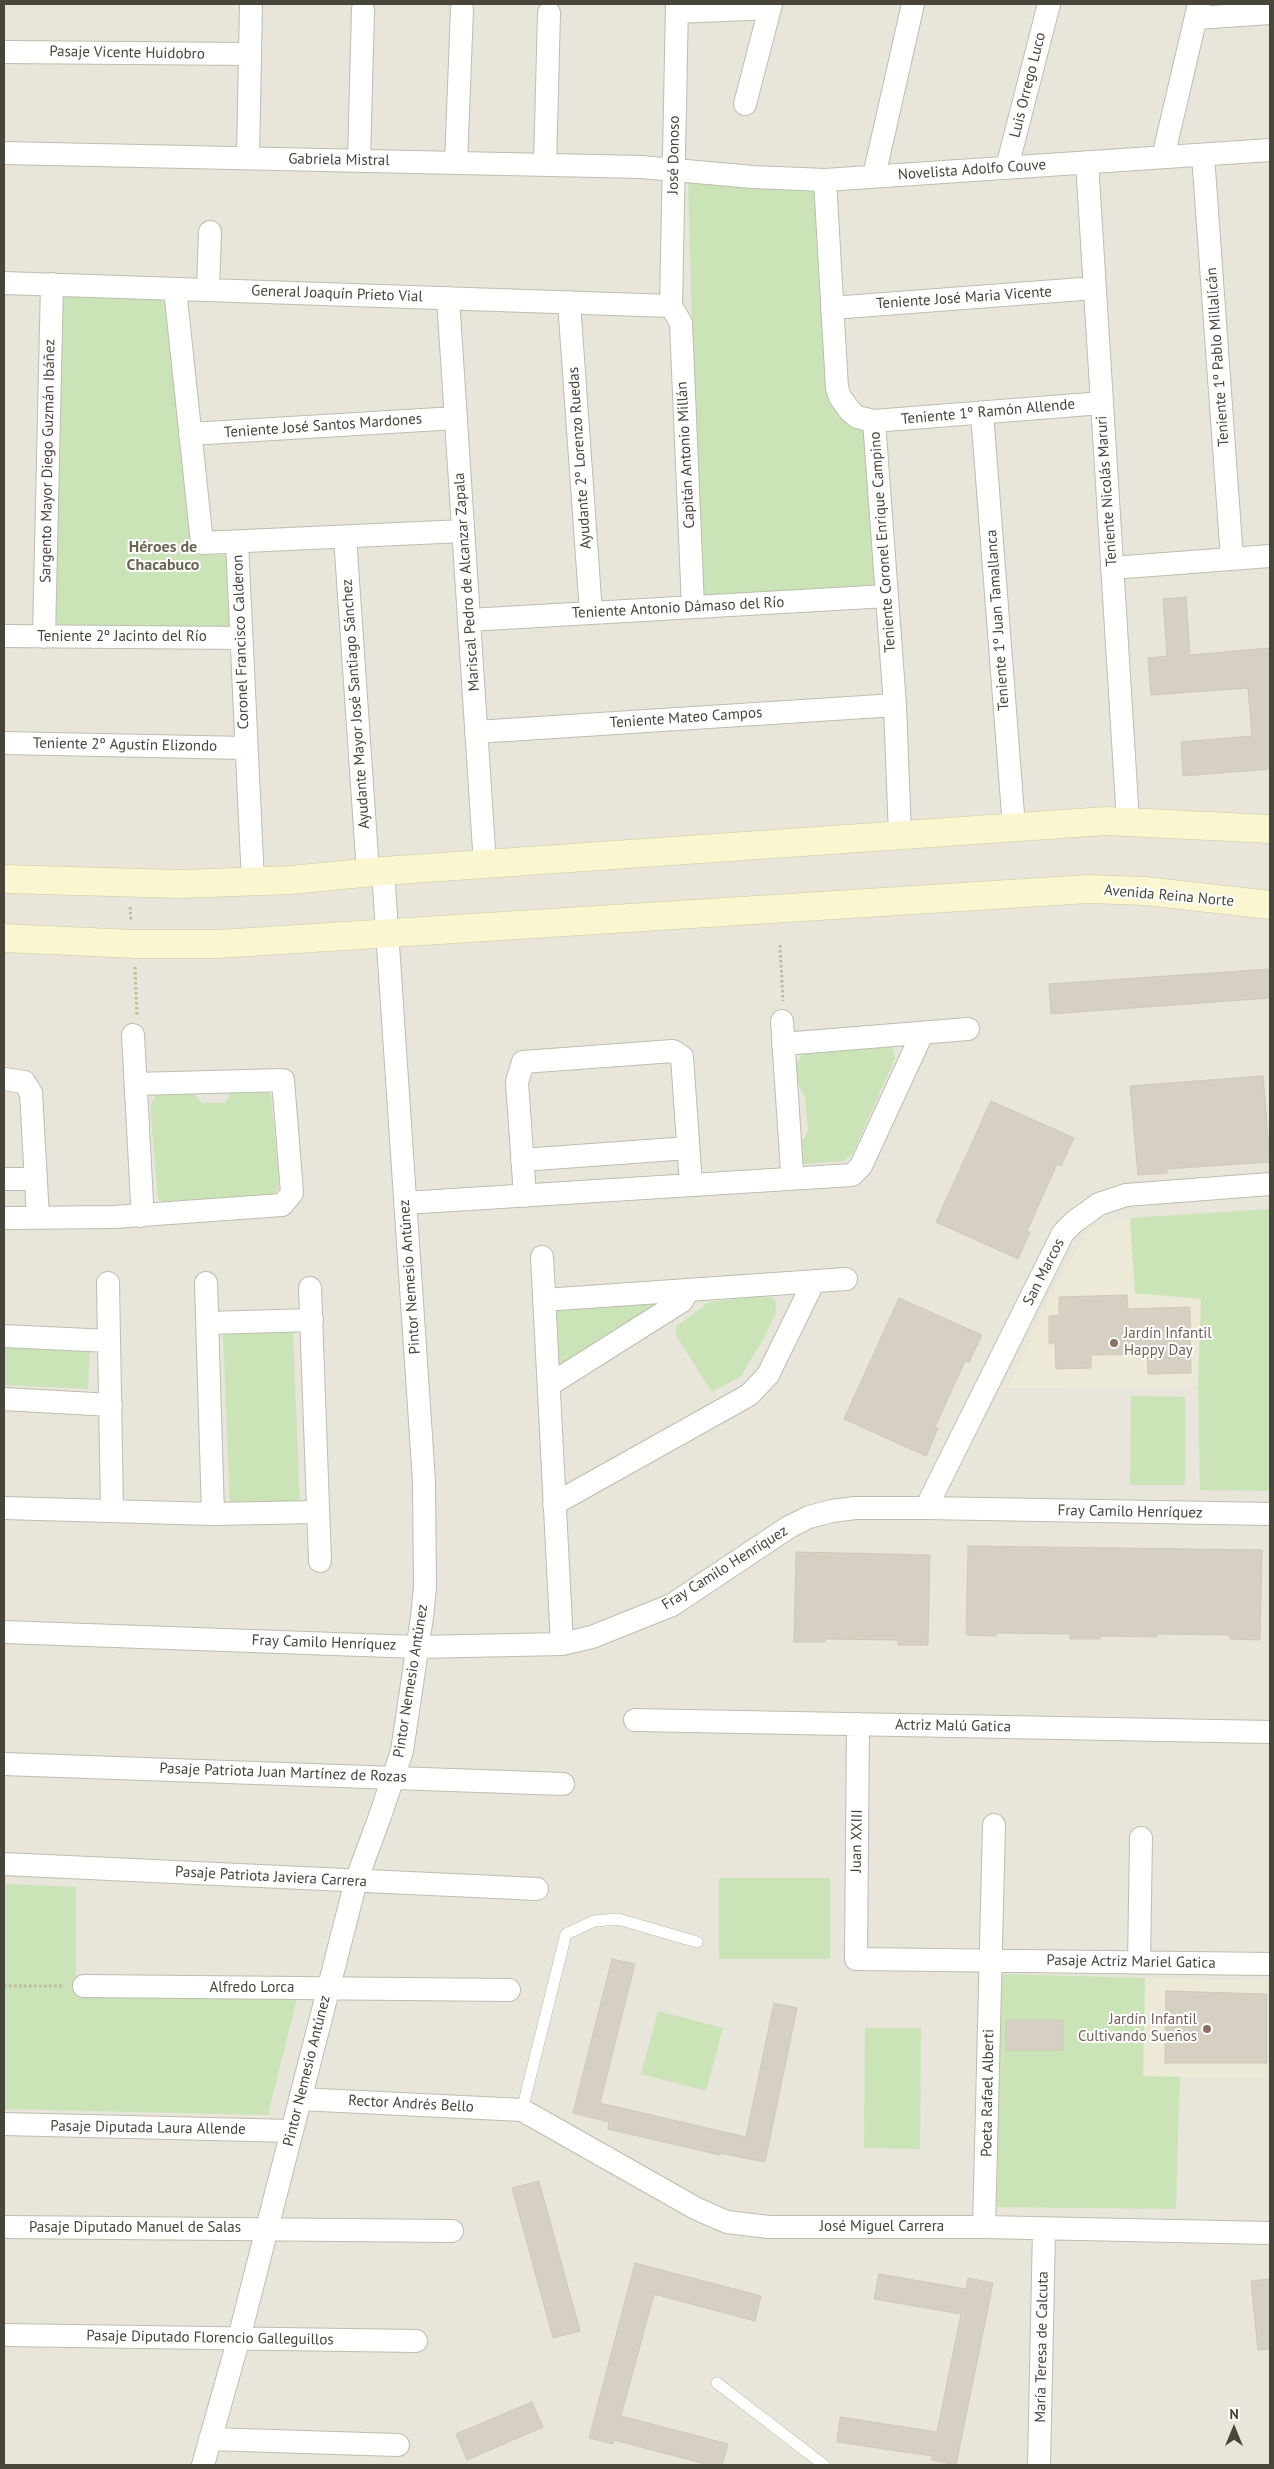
<!DOCTYPE html>
<meta charset="utf-8">
<style>
body{margin:0}
#map{position:relative;width:1274px;height:2469px;overflow:hidden;background:#f4f3eb;font-family:"PT Sans",sans-serif}
canvas{display:block}
.frame{position:absolute;inset:0;border:5px solid #48453a;pointer-events:none}
.north{position:absolute;left:1209px;top:2404px;width:50px;height:50px;-webkit-text-stroke:4px #fff;paint-order:stroke;rotate:0deg;font-size:14px;font-weight:700;line-height:20px;text-align:center;color:#48453a}
.north::after{content:'';display:block;margin:auto;width:18px;height:22px;background:#48453a;clip-path:polygon(50% 0,100% 100%,50% 72%,0 100%)}
</style>
<div id="map">
<canvas width="1274" height="2469"></canvas>
<div class="frame"></div>
<div class="north">N</div>
</div>
<script>
const context = document.querySelector('canvas').getContext('2d');
context.lineJoin = 'round';
function fill(path, color) { context.fillStyle = color; context.fill(path, 'evenodd'); }
const shape = rows => new Path2D(rows.map(r => 'M' + r).join(''));
function trace(path, color, width, dash) { context.strokeStyle = color; context.lineWidth = width; context.lineCap = dash ? 'butt' : 'round'; context.setLineDash(dash || []); context.stroke(path); }
function label(font, color, halo, rows, align = 'center') {
  context.font = font + ' "PT Sans",sans-serif'; context.lineWidth = 4; context.setLineDash([]); context.textBaseline = 'middle'; context.strokeStyle = halo; context.fillStyle = color; for (const [text, x, y, turn = 0] of rows) {
    context.save(); context.translate(x, y); context.rotate((+turn || 0) * Math.PI / 180); context.textAlign = isNaN(turn) ? turn : align; if (halo) context.strokeText(text, 0, 0); context.fillText(text, 0, 0); context.restore();
  }
}
const residential = shape([
 [4,4,1270,4,1270,2465,4,2465]
]);
const education = shape([
 [1130,1218,1135,1293,1201,1299,1198,1387,1008,1388,1054,1288,1091,1227],
 [1145,1978,1270,1981,1270,2078,1143,2077]
]);
const green = shape([
 [688,183,822,183,834,390,864,422,884,593,700,600],
 [55,288,172,292,195,555,228,555,231,636,48,633],
 [892,1047,895,1058,853,1153,844,1161,804,1164,800,1145,808,1131,805,1096,797,1083,797,1064,802,1054],
 [263,1089,271,1095,279,1184,274,1196,167,1204,158,1199,150,1106,157,1094,193,1092,202,1103,225,1103,231,1091],
 [1270,1209,1270,1491,1200,1490,1198,1387,1201,1299,1135,1293,1130,1218],
 [764,1296,775,1299,776,1312,764,1338,741,1376,712,1392,675,1334,677,1326,709,1302],
 [662,1301,564,1367,556,1364,552,1306],
 [293,1332,300,1505,230,1508,223,1334],
 [4,1341,90,1345,88,1389,4,1385],
 [1131,1396,1185,1397,1185,1485,1130,1485],
 [719,1878,830,1878,830,1959,719,1959],
 [4,1884,76,1887,76,1996,298,1995,268,2115,4,2109],
 [1001,1974,1145,1978,1143,2076,1180,2077,1176,2209,997,2207],
 [658,2011,723,2028,706,2091,641,2074],
 [865,2028,921,2028,920,2149,864,2148]
]);
const building = shape([
 [1186,597,1190,655,1270,648,1270,769,1183,776,1181,742,1252,736,1248,688,1151,695,1148,658,1167,656,1163,599,1186,597],
 [1270,969,1270,998,1051,1014,1049,984,1270,969],
 [1263,1076,1270,1162,1167,1169,1167,1173,1138,1175,1130,1086,1263,1076],
 [991,1101,1074,1138,1061,1166,1057,1164,1027,1231,1030,1232,1018,1259,936,1222,991,1101],
 [1127,1295,1128,1309,1190,1307,1191,1373,1148,1374,1147,1354,1091,1355,1091,1368,1056,1369,1055,1343,1049,1343,1049,1316,1059,1315,1059,1297,1127,1295],
 [899,1298,982,1335,969,1362,965,1361,935,1427,938,1428,926,1456,844,1419,899,1298],
 [968,1546,1262,1550,1260,1640,1230,1639,1230,1635,1157,1634,1157,1637,1100,1636,1100,1639,1070,1639,1070,1634,996,1633,996,1636,966,1635,968,1546],
 [796,1552,930,1555,928,1645,898,1645,898,1640,825,1639,825,1642,794,1642,796,1552],
 [612,1959,635,1964,600,2103,746,2137,774,2003,797,2008,765,2162,720,2153,720,2155,608,2129,609,2122,573,2113,612,1959],
 [1166,1991,1267,1994,1267,2063,1165,2063,1166,1991],
 [1006,2020,1063,2020,1063,2050,1006,2050,1006,2020],
 [539,2181,580,2331,553,2338,512,2188,539,2181],
 [635,2263,761,2296,755,2321,654,2294,621,2416,728,2444,722,2465,709,2465,614,2440,613,2444,589,2438,635,2263],
 [879,2274,966,2289,968,2278,993,2283,956,2465,932,2460,932,2456,837,2442,840,2417,937,2432,961,2314,874,2299,879,2274],
 [1270,2279,1270,2349,1258,2350,1251,2281,1270,2279],
 [532,2402,543,2427,467,2460,456,2434,532,2402]
]);
const path = shape([
 [130,907,131,920],
 [780,945,783,1001],
 [135,967,137,1015],
 [4,1986,63,1986]
]);
const lane = shape([
 [522,2110,566,1934,594,1921,618,1919,697,1942],
 [717,2383,824,2465]
]);
const street = shape([
 [677,12,769,8],
 [1196,18,1270,13],
 [4,52,250,54],
 [745,104,771,4],
 [4,153,641,167,753,177,825,180,1270,150],
 [1203,155,1232,559],
 [1163,157,1199,4],
 [248,158,251,4],
 [359,161,363,9],
 [1087,162,1128,821],
 [456,163,462,9],
 [545,165,549,13],
 [1007,167,1049,4],
 [874,176,913,4],
 [825,180,837,388,840,397,850,411,857,417,874,421,1102,403],
 [4,283,671,306],
 [175,289,202,543,463,531],
 [208,290,210,232],
 [448,298,485,865],
 [569,302,591,613],
 [671,306,681,323,693,607],
 [671,306,677,4],
 [832,308,1095,288],
 [982,413,1014,827],
 [874,421,895,705,900,836],
 [190,434,456,418],
 [345,537,368,872],
 [237,543,253,882],
 [1112,568,1270,556],
 [469,620,887,596],
 [4,636,241,638],
 [44,637,52,284],
 [476,732,895,705],
 [4,743,246,748],
 [782,1021,792,1172,789,1179],
 [133,1035,142,1202,141,1216],
 [783,1044,968,1029],
 [4,1079,24,1082,31,1093,38,1218],
 [522,1160,688,1148],
 [4,1179,35,1179],
 [525,1196,517,1082,523,1062,673,1051,682,1057,691,1185],
 [405,1203,852,1175,861,1166,922,1034],
 [4,1218,114,1217,282,1205,292,1193,283,1080,136,1084],
 [542,1257,562,1644],
 [108,1283,112,1510],
 [206,1283,213,1514],
 [310,1288,320,1561],
 [544,1300,846,1279],
 [207,1323,312,1320],
 [4,1336,109,1341],
 [549,1385,682,1301,688,1290],
 [4,1399,111,1405],
 [554,1504,749,1395,768,1375,814,1281],
 [4,1508,213,1514,317,1512],
 [926,1508,1063,1233,1074,1222,1099,1204,1126,1195,1270,1184],
 [4,1632,417,1647,562,1644,592,1637,672,1605,789,1527,809,1517,832,1511,855,1508,926,1508,1270,1514],
 [635,1720,1270,1732],
 [858,1724,856,1959,1270,1964],
 [4,1764,563,1784],
 [4,1864,537,1889],
 [1139,1963,1141,1838],
 [84,1986,509,1990],
 [300,2099,522,2110,697,2209,727,2222,769,2227,984,2227,1270,2233],
 [4,2124,292,2131],
 [4,2227,452,2231],
 [984,2227,994,1825],
 [4,2335,416,2341],
 [210,2439,398,2445],
 [203,2465,239,2338,356,1881,379,1819,402,1751,422,1617,425,1587,424,1481,383,871],
 [1039,2465,1044,2229]
]);
const secondary = shape([
 [4,879,181,884,291,880,383,871,1106,821,1270,829],
 [4,938,134,944,218,944,1088,889,1145,891,1270,905]
]);
const markers = [
 [1114,1343,5,"#8d6e63"],
 [1207,2029,5,"#8d6e63"]
];
const streetNames = [
 ["Pasaje Vicente Huidobro",127,53,1],
 ["Luis Orrego Luco",1028,85,-76],
 ["José Donoso",674,155,-89],
 ["Gabriela Mistral",339,160,1],
 ["Novelista Adolfo Couve",972,170,-4],
 ["General Joaquín Prieto Vial",337,294,2],
 ["Teniente José Maria Vicente",964,298,-4],
 ["Teniente 1º Pablo Millalicán",1218,357,-94],
 ["Teniente 1º Ramón Allende",988,412,-5],
 ["Teniente José Santos Mardones",323,426,-4],
 ["Capitán Antonio Millán",686,455,-93],
 ["Ayudante 2º Lorenzo Ruedas",580,458,-94],
 ["Sargento Mayor Diego Guzmán Ibáñez",48,461,-89],
 ["Teniente Nicolás Maruri",1107,491,-94],
 ["Teniente Coronel Enrique Campino",883,542,-94],
 ["Mariscal Pedro de Alcanzar Zapala",467,582,-94],
 ["Teniente Antonio Dámaso del Río",678,608,-3],
 ["Teniente 1º Juan Tamallanca",998,620,-94],
 ["Teniente 2º Jacinto del Río",122,637],
 ["Coronel Francisco Calderon",241,642,-92],
 ["Ayudante Mayor José Santiago Sánchez",356,704,-94],
 ["Teniente Mateo Campos",686,718,-4],
 ["Teniente 2º Agustín Elizondo",125,745,1],
 ["Avenida Reina Norte",1169,896,5],
 ["San Marcos",1044,1272,-63],
 ["Pintor Nemesio Antúnez",410,1277,-94],
 ["Fray Camilo Henríquez",1130,1512,1],
 ["Fray Camilo Henríquez",725,1568,-32],
 ["Fray Camilo Henríquez",324,1643,2],
 ["Pintor Nemesio Antúnez",411,1681,-81],
 ["Actriz Malú Gatica",953,1726,1],
 ["Pasaje Patriota Juan Martínez de Rozas",283,1773,2],
 ["Juan XXIII",857,1841,-89],
 ["Pasaje Patriota Javiera Carrera",271,1877,3],
 ["Pasaje Actriz Mariel Gatica",1131,1962,1],
 ["Alfredo Lorca",252,1988],
 ["Pintor Nemesio Antúnez",307,2071,-76],
 ["Poeta Rafael Alberti",988,2093,-89],
 ["Rector Andrés Bello",411,2104,3],
 ["Pasaje Diputada Laura Allende",148,2128,1],
 ["José Miguel Carrera",882,2227],
 ["Pasaje Diputado Manuel de Salas",135,2228],
 ["Pasaje Diputado Florencio Galleguillos",210,2338,1],
 ["María Teresa de Calcuta",1042,2347,-89]
];
const educationNames = [
 ["Jardín Infantil",1124,1334],
 ["Happy Day",1124,1351],
 ["Jardín Infantil",1197,2020,"right"],
 ["Cultivando Sueños",1197,2037,"right"]
];
const neighbourhoodNames = [
 ["Héroes de",163,547],
 ["Chacabuco",163,565]
];
fill(residential, '#e8e5da');
fill(education, '#ece9d7');
fill(green, '#cae4b8');
fill(building, '#d5d0c2');
trace(building, '#cfc9b6', 1);
trace(lane, '#bfbcaf', 12);
trace(street, '#bfbcaf', 24);
trace(secondary, '#cdc89d', 29);
trace(path, '#c0b9a1', 3, [2.5, 2.5]);
trace(lane, '#fff', 11);
trace(street, '#fff', 22);
trace(secondary, '#faf6d0', 28);
for (const [x, y, r, color] of markers) { const dot = new Path2D(); dot.arc(x, y, r, 0, 2 * Math.PI); context.fillStyle = color; context.fill(dot); trace(dot, '#fff', 2); }
label('15px', '#48453a', '#fff', streetNames);
label('15px', '#785e54', '#fff', educationNames, 'left');
label('bold 16px', '#6a6452', '#fff', neighbourhoodNames);
</script>
